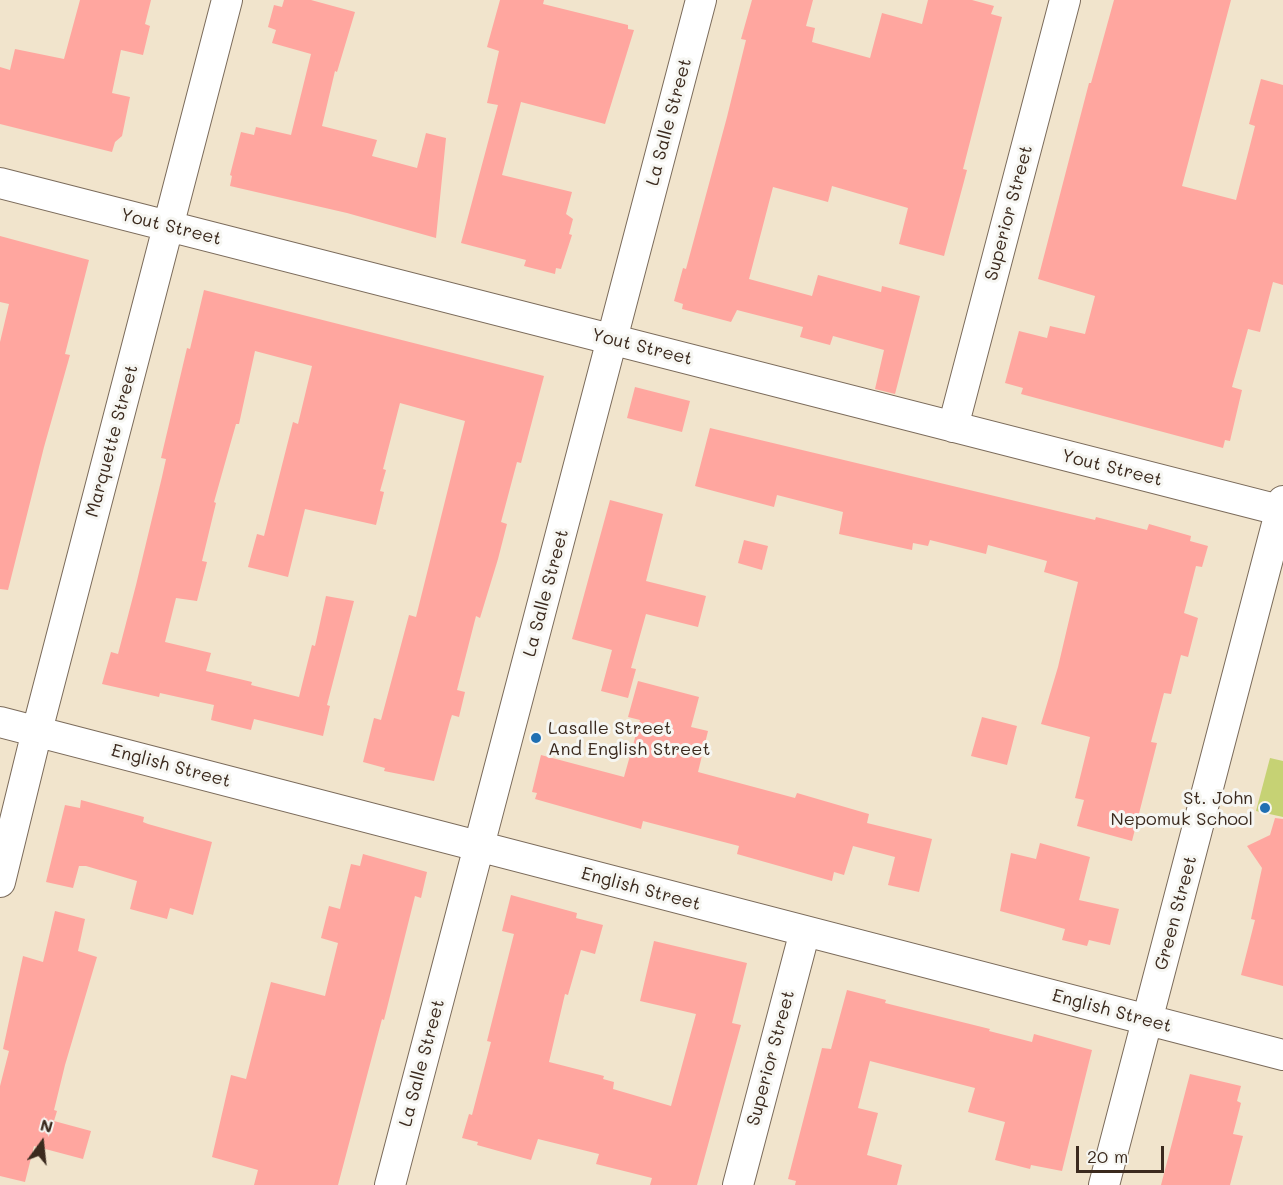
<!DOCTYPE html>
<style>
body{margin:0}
#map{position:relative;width:1283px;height:1185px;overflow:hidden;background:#f1e4cc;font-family:Mali,sans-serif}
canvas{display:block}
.north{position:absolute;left:12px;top:1113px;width:60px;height:60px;-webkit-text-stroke:4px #f6f6f2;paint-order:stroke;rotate:15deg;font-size:16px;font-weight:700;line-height:24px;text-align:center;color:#3b2a1e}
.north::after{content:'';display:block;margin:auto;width:21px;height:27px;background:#3b2a1e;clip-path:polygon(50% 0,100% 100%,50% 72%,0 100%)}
.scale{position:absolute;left:1076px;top:1146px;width:88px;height:27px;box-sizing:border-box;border:3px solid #3b2a1e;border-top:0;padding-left:8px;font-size:18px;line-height:21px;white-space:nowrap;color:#3b2a1e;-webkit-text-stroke:4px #f6f6f2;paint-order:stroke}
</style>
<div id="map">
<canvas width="1283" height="1185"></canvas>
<div class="north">N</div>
<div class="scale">20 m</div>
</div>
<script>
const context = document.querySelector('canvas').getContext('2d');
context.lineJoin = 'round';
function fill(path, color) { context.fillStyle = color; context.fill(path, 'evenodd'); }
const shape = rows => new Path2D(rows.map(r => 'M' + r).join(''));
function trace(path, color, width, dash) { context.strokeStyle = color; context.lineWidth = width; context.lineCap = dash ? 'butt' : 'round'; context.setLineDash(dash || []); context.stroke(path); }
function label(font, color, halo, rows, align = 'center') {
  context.font = font + ' Mali,sans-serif'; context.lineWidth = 6; context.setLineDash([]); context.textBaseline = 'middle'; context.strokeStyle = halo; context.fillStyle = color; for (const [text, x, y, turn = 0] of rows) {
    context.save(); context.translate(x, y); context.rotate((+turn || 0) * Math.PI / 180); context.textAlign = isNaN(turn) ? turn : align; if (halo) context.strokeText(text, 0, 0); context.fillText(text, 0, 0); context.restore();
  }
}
const green = shape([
 [1270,758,1283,761,1283,817,1256,811]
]);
const building = shape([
 [80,0,151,0,145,24,150,26,143,55,121,50,112,93,130,97,122,136,115,142,112,152,0,124,0,67,10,70,15,49,64,59],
 [284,0,311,0,355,12,337,72,335,71,322,126,377,140,372,156,417,168,426,133,446,138,436,238,347,213,230,186,232,176,230,175,241,132,254,135,256,127,291,135,311,54,272,43,276,30,268,27,274,5,282,7],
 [500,0,544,0,543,4,628,25,628,29,634,30,605,124,521,102,502,175,572,192,566,214,573,219,569,234,572,235,561,269,556,268,555,274,524,266,526,260,461,243,498,105,487,103,499,51,487,47],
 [752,0,813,0,806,26,815,28,812,42,870,58,882,13,922,24,928,0,972,0,994,6,991,14,1002,17,963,169,967,170,944,256,899,244,908,208,832,186,828,202,773,187,749,279,812,296,818,275,881,292,882,286,920,296,895,394,875,389,884,350,833,336,830,345,800,337,803,327,737,310,731,322,682,309,683,304,674,301,683,268,686,269,727,117,746,40,741,39],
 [1114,0,1231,0,1182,186,1236,200,1255,126,1249,124,1261,79,1283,85,1283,285,1273,282,1260,332,1248,329,1232,387,1242,390,1230,441,1225,440,1223,448,1021,394,1023,388,1005,383,1019,331,1047,338,1050,326,1085,334,1095,296,1038,279,1089,83,1091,83],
 [0,236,89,260,65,354,70,355,44,447,8,590,0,589,0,342,9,304,0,302],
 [204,290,544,376,521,463,517,462,501,522,507,524,498,559,480,618,476,616,457,690,465,692,459,717,452,715,450,721,434,781,384,771,385,768,363,762,374,718,381,720,409,615,416,617,465,421,400,403,383,469,386,470,380,491,384,492,376,525,305,509,288,577,248,567,257,534,264,536,293,422,298,424,312,366,255,351,239,424,236,424,214,502,216,503,202,561,207,562,197,601,176,598,165,642,211,653,206,671,252,682,251,685,299,697,312,645,315,646,326,596,354,601,327,705,330,706,323,736,254,719,251,730,211,720,214,705,160,693,159,697,102,684,111,652,118,654,136,585,162,477,166,459,161,458,187,348,190,349],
 [635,387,690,401,682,432,627,418],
 [710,428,1095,520,1096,517,1147,530,1149,524,1191,536,1190,541,1208,546,1202,567,1196,566,1184,613,1198,618,1188,657,1181,655,1171,694,1164,693,1151,742,1157,743,1132,841,1077,826,1084,800,1075,798,1090,737,1041,724,1058,667,1078,582,1044,572,1047,561,988,545,986,554,930,540,928,546,913,543,912,550,839,534,843,512,777,495,774,507,695,486],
 [610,500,663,514,646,581,706,596,698,627,646,614,631,668,636,669,628,698,601,691,612,650,572,639],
 [744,540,768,546,762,570,738,563],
 [638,681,699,697,691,727,708,731,698,772,795,798,797,793,869,814,867,823,932,839,919,892,888,885,895,857,853,846,844,875,834,872,832,881,737,854,739,846,643,821,641,829,535,799,537,793,532,792,541,755,624,777,640,720,628,717],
 [982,717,1017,726,1007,765,971,756],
 [81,800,144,817,143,822,148,824,212,842,193,915,170,908,167,919,130,909,137,881,86,866,79,866,73,888,46,882,65,805,80,808],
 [1275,818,1283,819,1283,986,1241,975,1255,920,1251,919,1262,868,1247,846,1270,835],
 [1040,843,1090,857,1079,900,1119,909,1110,945,1089,940,1087,946,1062,940,1065,929,1000,911,1011,853,1036,859],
 [363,854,427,872,421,898,415,896,384,1020,382,1019,338,1185,254,1185,258,1170,212,1157,231,1075,246,1079,271,982,325,996,338,943,321,938,329,906,340,909,351,864,360,866],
 [511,895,577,913,576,918,603,925,595,954,581,950,568,995,565,994,549,1062,604,1076,603,1079,614,1082,613,1089,671,1106,696,1014,640,1001,654,941,747,963,732,1023,741,1025,697,1185,650,1185,652,1178,596,1164,599,1154,538,1139,531,1160,477,1145,478,1142,462,1138,469,1114,472,1115,491,1042,487,1041,514,934,502,931],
 [55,911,85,919,78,951,97,957,65,1065,54,1110,57,1111,54,1121,91,1131,83,1159,34,1146,25,1182,0,1176,0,1086,9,1051,3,1049,23,956,43,962],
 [847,990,886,1000,885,1003,990,1029,989,1031,1032,1042,1034,1034,1092,1050,1062,1171,1031,1165,1030,1169,995,1160,1005,1122,968,1112,975,1088,870,1061,858,1108,878,1113,867,1155,902,1165,897,1185,795,1185,796,1181,788,1179,822,1048,831,1049],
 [1190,1074,1241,1086,1237,1101,1241,1103,1233,1134,1243,1136,1230,1185,1161,1185]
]);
const minor = shape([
 [0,183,1283,511],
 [953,427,1065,0],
 [0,722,1283,1055],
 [0,882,37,731,227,0],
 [390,1185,701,0],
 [738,1185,805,931],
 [1104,1185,1283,501]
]);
const markers = [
 [536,738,6,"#1f6fb2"],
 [1265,808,6,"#1f6fb2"]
];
const streetNames = [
 ["La Salle Street",669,122,-75],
 ["Superior Street",1009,213,-75],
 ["Yout Street",171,227,14],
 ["Yout Street",642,347,14],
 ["Marquette Street",112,441,-75],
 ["Yout Street",1112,468,14],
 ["La Salle Street",546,593,-75],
 ["English Street",171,766,15],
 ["English Street",641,889,15],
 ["Green Street",1176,913,-75],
 ["English Street",1112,1011,15],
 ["Superior Street",771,1058,-75],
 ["La Salle Street",422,1063,-75]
];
const poiNames = [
 ["Lasalle Street",548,728],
 ["And English Street",548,749],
 ["St. John",1253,798,"right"],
 ["Nepomuk School",1253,819,"right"]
];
fill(green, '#c6d274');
fill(building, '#ffa69f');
trace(minor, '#7b6b5b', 32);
trace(minor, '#fff', 30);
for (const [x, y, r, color] of markers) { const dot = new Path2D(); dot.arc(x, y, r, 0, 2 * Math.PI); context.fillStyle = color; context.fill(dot); trace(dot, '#f6f6f2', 2); }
label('18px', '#3b2a1e', '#f6f6f2', streetNames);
label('18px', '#3b2a1e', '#f6f6f2', poiNames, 'left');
</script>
